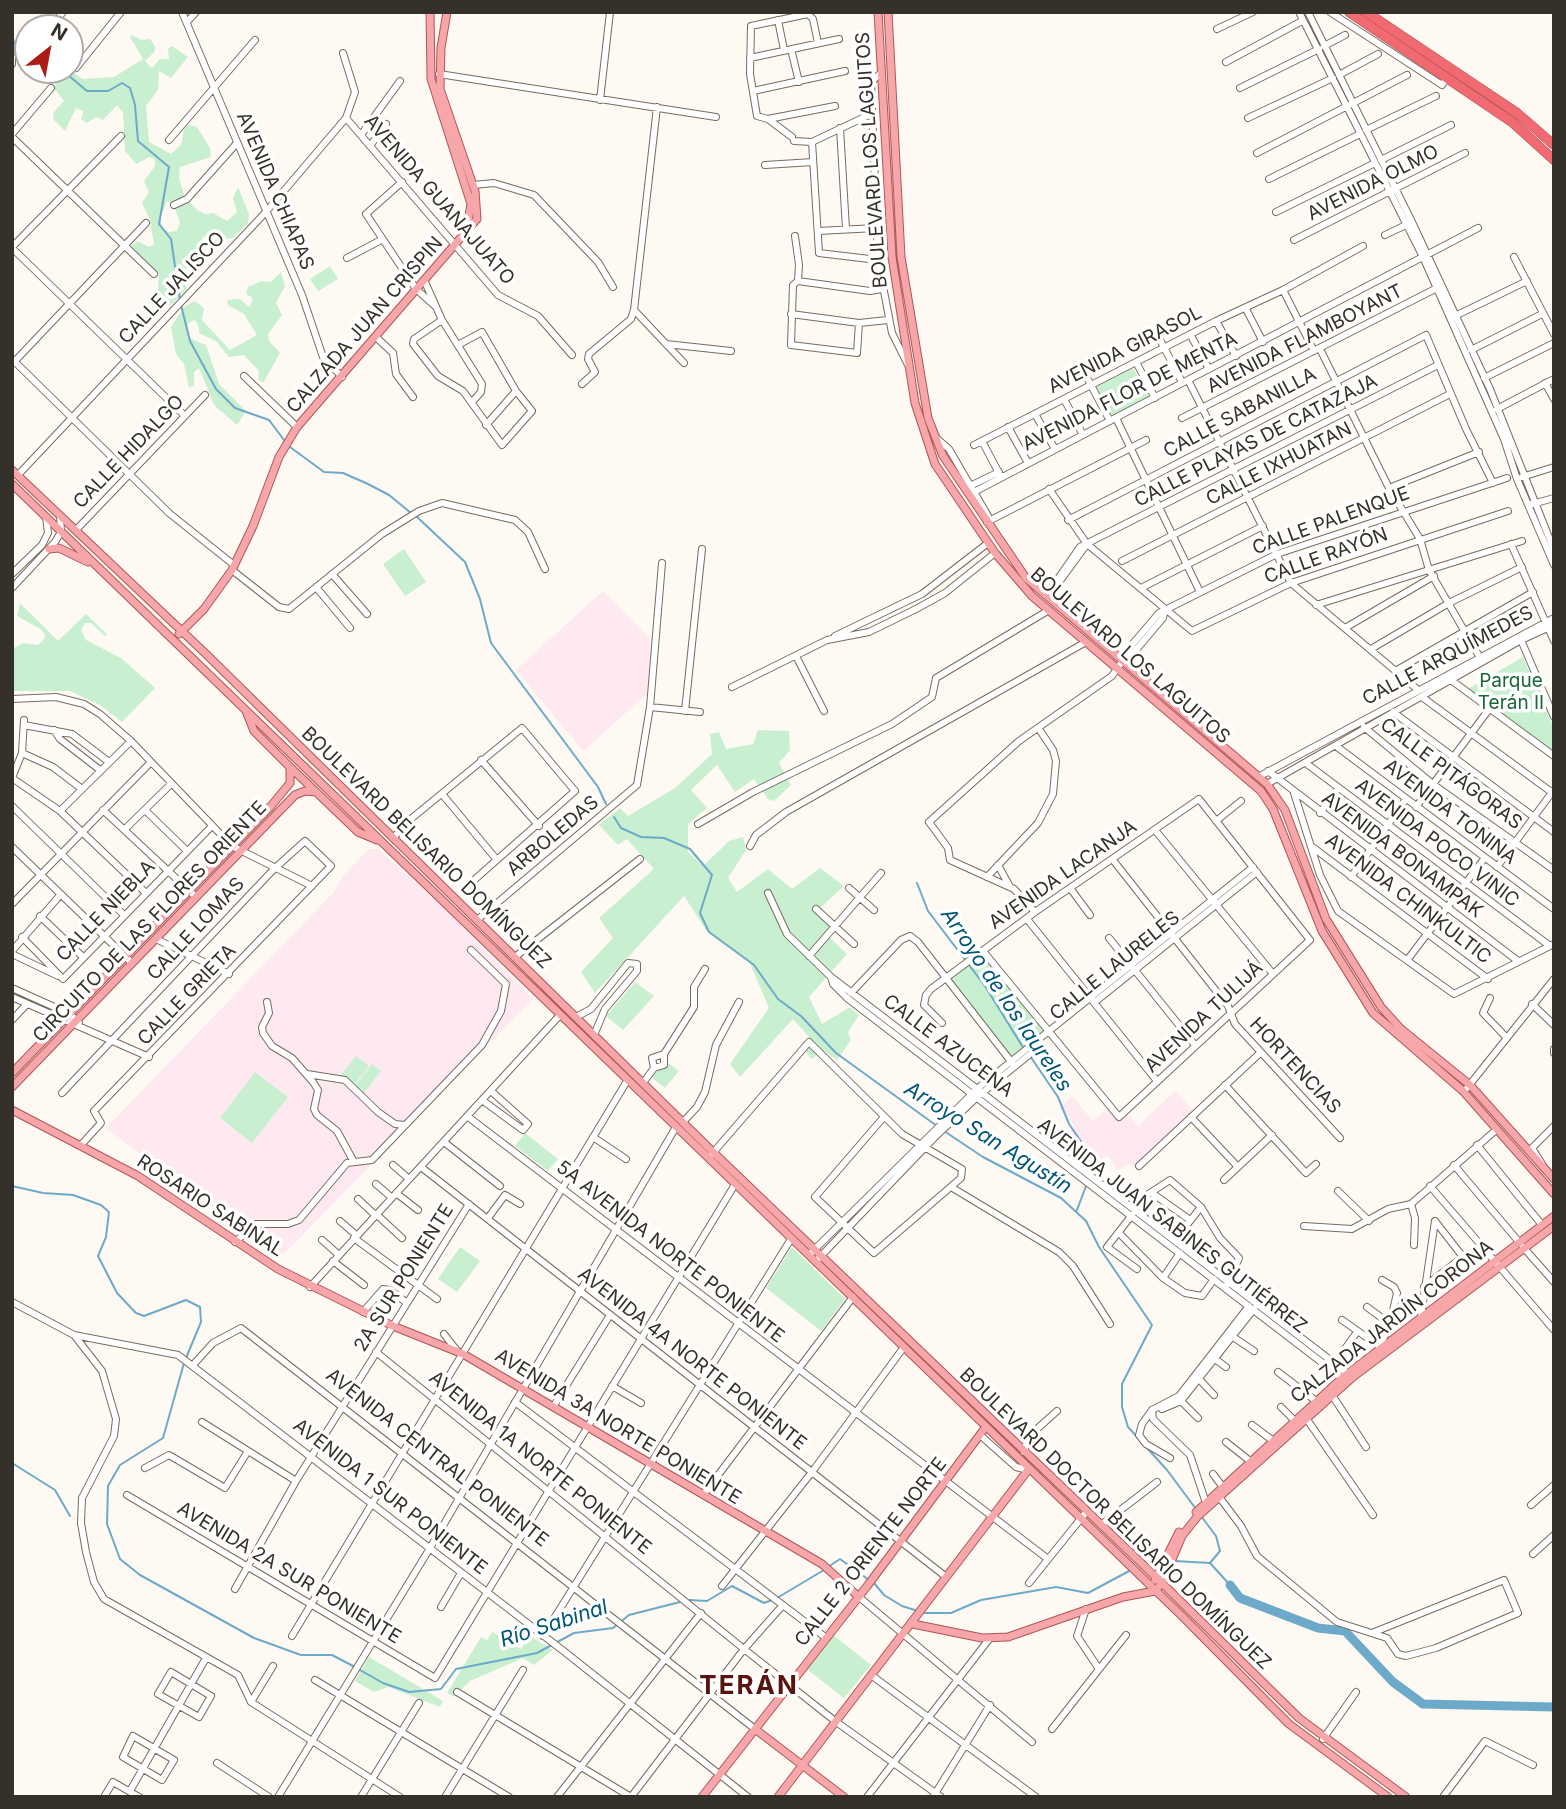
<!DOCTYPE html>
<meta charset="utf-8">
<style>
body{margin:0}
#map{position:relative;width:1566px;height:1809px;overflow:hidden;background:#fef9f2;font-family:Inter,sans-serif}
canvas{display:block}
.frame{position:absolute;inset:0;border:14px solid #353029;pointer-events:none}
.north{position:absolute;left:14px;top:14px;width:70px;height:70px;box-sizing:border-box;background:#fff;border:2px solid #aeaca9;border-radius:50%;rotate:31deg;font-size:19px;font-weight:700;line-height:28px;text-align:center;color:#353029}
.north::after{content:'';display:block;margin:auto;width:24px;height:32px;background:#ad1d15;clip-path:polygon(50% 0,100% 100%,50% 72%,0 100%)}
</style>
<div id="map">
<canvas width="1566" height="1809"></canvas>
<div class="frame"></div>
<div class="north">N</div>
</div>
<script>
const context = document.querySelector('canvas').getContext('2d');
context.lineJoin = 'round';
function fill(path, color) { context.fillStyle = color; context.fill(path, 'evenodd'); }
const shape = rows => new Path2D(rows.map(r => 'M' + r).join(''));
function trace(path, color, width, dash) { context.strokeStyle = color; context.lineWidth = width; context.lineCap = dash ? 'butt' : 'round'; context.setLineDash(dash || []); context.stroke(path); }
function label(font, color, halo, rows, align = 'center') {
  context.font = font + ' Inter,sans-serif'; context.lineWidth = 7; context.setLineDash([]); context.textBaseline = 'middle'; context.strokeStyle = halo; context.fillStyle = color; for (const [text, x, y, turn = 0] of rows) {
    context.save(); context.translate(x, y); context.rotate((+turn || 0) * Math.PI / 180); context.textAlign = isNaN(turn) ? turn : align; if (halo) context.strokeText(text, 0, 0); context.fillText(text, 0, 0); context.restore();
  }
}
const education = shape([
 [603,591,651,640,647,694,583,751,516,670],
 [369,849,378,849,438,902,533,999,278,1260,106,1128,334,892,344,875],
 [1175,1091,1195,1113,1137,1167,1129,1163,1118,1171,1108,1155,1090,1171,1058,1147,1075,1126,1059,1107,1072,1096,1093,1121,1110,1107,1119,1117,1125,1111,1138,1126]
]);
const green = shape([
 [132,35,141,40,150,39,155,46,155,51,145,61,152,68,160,59,169,59,168,49,172,46,188,57,171,78,159,71,158,90,146,106,149,142,171,154,181,145,184,129,188,125,197,127,210,148,211,157,180,167,179,178,185,197,197,210,205,214,213,213,227,221,237,212,233,198,238,187,249,214,248,223,233,238,223,239,213,232,202,238,205,256,188,265,184,275,187,289,171,305,154,306,148,303,158,289,159,274,131,246,138,241,149,247,154,244,150,220,142,203,149,192,144,181,155,166,155,160,150,157,136,164,125,151,123,113,117,105,103,120,96,117,87,123,81,119,84,111,76,108,65,131,53,119,54,112,64,101,54,88,62,74,71,71,83,79,114,77,143,59,130,37],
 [167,201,173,203,180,222,177,231,168,232,163,228,160,219],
 [330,266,338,279,318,291,310,279],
 [281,272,285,286,276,303,282,315,268,334,269,341,280,353,263,383,258,379,259,371,244,355,229,357,216,341,199,333,199,327,195,320,188,323,187,337,206,345,219,384,246,411,237,425,214,405,199,368,194,372,194,386,189,387,184,364,176,354,171,327,184,307,195,301,204,308,202,320,230,350,257,335,244,314,228,305,227,300,240,299,249,307,253,299,246,293,248,287,261,281,271,282],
 [1133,368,1150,398,1112,416,1096,387],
 [404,549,426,582,405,596,383,564],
 [20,603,58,641,86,614,107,634,105,636,91,623,85,623,81,630,86,640,121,658,155,688,122,722,100,705,70,691,12,691,12,649,23,643,38,645,46,637,42,630,17,616],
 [1523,657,1554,729,1554,754,1466,690],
 [758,730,789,731,790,750,779,763,791,785,774,801,768,799,754,779,735,792,717,765,691,790,707,808,688,824,688,852,703,866,729,841,743,837,746,850,728,878,737,892,768,869,792,889,820,868,844,886,818,910,830,924,828,936,847,954,809,997,822,1024,850,1007,859,1015,848,1032,851,1040,837,1060,824,1051,811,1059,803,1047,809,1037,793,1019,740,1077,730,1064,769,1008,749,961,706,930,684,896,595,993,581,972,613,938,599,918,654,869,627,839,618,845,599,825,620,808,628,816,675,788,712,754,710,734,719,732,726,749,753,744],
 [981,955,1048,1033,1013,1060,950,978],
 [635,982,654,996,623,1030,606,1016],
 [356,1056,369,1066,354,1085,341,1075],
 [667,1062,679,1071,665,1088,651,1077],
 [372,1064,381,1071,364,1093,355,1086],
 [255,1072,288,1097,252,1143,220,1118],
 [525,1133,558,1159,548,1171,515,1146],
 [460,1247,480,1261,457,1292,438,1279],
 [792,1247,845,1299,821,1331,766,1288],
 [492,1632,521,1649,530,1636,553,1650,534,1665,523,1658,470,1681,454,1697,447,1693,481,1637,487,1640],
 [832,1634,871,1665,844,1698,804,1667],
 [369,1657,443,1701,440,1707,388,1687,374,1692,355,1681]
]);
const stream = shape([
 [12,36,15,45,28,53],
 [62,70,87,91,108,91,122,83,130,88,135,105,138,141,169,167,159,224,171,239,180,300],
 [181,305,190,341,216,389,235,408,269,420,284,440],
 [290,447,324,472,343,473,368,484,389,495,411,513],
 [416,516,465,562,480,599,491,643,598,787,606,804],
 [614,817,621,828,641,837,664,838,690,849,712,875,700,913,709,932,754,965,778,999,801,1016,836,1053,937,1126],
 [917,883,928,911,985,986,1024,1049],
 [1030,1056,1058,1097,1069,1124,1087,1150,1088,1170],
 [944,1131,983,1157,1061,1198,1086,1221,1099,1247,1152,1325,1122,1384,1122,1407,1128,1427,1167,1470,1196,1509],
 [12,1186,43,1193,73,1195,101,1205,109,1212,106,1237,98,1256,117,1293,136,1313,144,1316,186,1300,200,1307,201,1322,186,1358],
 [1077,1210,1086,1186],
 [184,1363,163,1438,120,1465,108,1486,107,1524,120,1559,140,1575,254,1638,301,1655,332,1655,355,1667],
 [12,1463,55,1490,70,1516],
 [1201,1516,1216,1536,1220,1551,1210,1563],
 [1174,1561,1210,1563,1230,1585],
 [1147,1565,1161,1561],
 [828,1567,840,1559,869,1580],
 [874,1583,884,1595,902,1606,918,1611],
 [777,1598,824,1570],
 [689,1600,707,1601,732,1586,764,1603,772,1600],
 [924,1613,951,1613,981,1600,1056,1587,1088,1593,1131,1570],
 [360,1670,383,1683,409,1692,441,1689,456,1669,537,1653,574,1633,613,1628,629,1615,680,1602]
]);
const river = shape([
 [1230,1585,1240,1598,1318,1628,1345,1631,1393,1682,1423,1704,1554,1707]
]);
const minor = shape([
 [182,12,302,295,323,357,342,377],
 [1299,12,1423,257,1504,439,1517,479,1554,565],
 [1308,12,1412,222,1490,389,1554,550],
 [1330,12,1442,85,1447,78],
 [778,20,784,50],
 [187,22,196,12],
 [50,28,63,12],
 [1217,29,1253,12],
 [818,43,813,19,808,14,751,26,750,74,757,116,768,119,835,106],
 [1324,46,1345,35],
 [791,49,799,82],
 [12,57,12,64],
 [750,58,839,39],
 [1226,62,1302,21],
 [76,68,121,12],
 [881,73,871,82,878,260,892,333,908,365],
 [439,74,716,117],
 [1339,75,1378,54],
 [1240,88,1319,49],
 [753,91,845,71],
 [600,100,610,12],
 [346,118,498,295,538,316,572,355],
 [1248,118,1333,78],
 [768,119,792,137],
 [840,128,846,229],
 [1366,130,1436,96],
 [12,134,51,88],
 [361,135,400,81],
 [12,137,154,274],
 [169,140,255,40],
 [794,141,812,142,871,114],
 [812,142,819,253,878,260],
 [370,146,386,124],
 [1257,153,1407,75],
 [1381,160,1451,125],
 [765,165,813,162],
 [1269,179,1360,134],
 [402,182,366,214,416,289,435,306],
 [473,185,494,183,534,195,598,262,613,287],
 [174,205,187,199,237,143],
 [1276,212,1375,163],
 [818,231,876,228],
 [1385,235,1408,224],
 [795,236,799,265,798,281,793,285,791,345,857,353,859,323],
 [1294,240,1465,153],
 [12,247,121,136],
 [12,248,185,416],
 [1514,257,1554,334],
 [347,258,381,240],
 [798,281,870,291,882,289],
 [425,282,442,320,482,384,481,392,472,402],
 [1283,290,1314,351],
 [1246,309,1263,342],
 [634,310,684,363],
 [791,314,859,323,888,320],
 [1455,316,1527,281],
 [442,320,414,339,413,344,438,376,463,391,502,445,532,411,516,391,482,332,458,345],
 [1216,321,1236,356],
 [1157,334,1182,382],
 [1190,334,1209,369],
 [376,337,393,353,396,374,413,397],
 [666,344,731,351],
 [1320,349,1389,488,1420,539,1429,570,1479,656],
 [1471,350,1542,314],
 [12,359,169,513,234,565],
 [14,362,146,223],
 [1136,362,1155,398],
 [1084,372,1110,421],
 [244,376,297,427],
 [1484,378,1554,343],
 [1188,380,1291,583,1417,689],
 [1545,383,1554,399],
 [582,384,595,372,588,359,589,354,631,319,634,310,657,107],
 [1064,399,1083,435],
 [1497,409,1554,379],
 [1035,414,1055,449],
 [1116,418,1200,592],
 [1182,418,1439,287],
 [486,425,516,391],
 [1008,427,1028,463],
 [935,437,949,449,988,516,987,522,1146,440],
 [982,441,1001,477],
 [974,445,1216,321,1283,290,1363,246],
 [18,475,265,213,346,118,355,92,343,53],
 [1522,477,1554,467],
 [970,486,999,472],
 [1389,488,1479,452],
 [1049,489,1087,544,1192,631,1291,583,1508,511],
 [974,492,1478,228],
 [1532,504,1554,498],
 [1068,520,1426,335,1466,429,1493,483],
 [76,530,205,395],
 [1511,544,1554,641],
 [1122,561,1450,394],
 [232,570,279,607,289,609,382,534,419,511,442,503,515,520,528,532,545,569],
 [12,574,42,545,48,533,46,517],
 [332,574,367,614],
 [1053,586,1080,547,1438,365],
 [316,587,350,628],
 [12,588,55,542,61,532,60,516],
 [1141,588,1263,526],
 [1045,595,1057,585,1087,544],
 [1316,605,1522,541],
 [1345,628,1434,576],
 [835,636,922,594,988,543],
 [1521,640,1554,717],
 [1371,649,1449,603,1522,567],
 [1129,652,1130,647,1159,613,1277,554,1507,478],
 [796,656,824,711],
 [1397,670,1533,592],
 [1451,680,1554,756],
 [732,687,827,640,869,632,916,609,945,593,995,553],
 [1422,697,1554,794],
 [12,699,56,697,84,704,100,714,131,741,232,846,312,886],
 [650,707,700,712],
 [685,711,702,549],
 [1393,712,1554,832],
 [24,720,22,753,12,778,60,811,146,893],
 [24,725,72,734,109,762],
 [1364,727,1434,785,1554,870],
 [54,730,60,739,100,770],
 [1336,746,1554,909],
 [22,753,53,767,82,789],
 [481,760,539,826],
 [1307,764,1550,946],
 [1268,771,1518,961],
 [1260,776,1554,618],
 [1267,784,1521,640,1554,625],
 [1294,793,1320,875,1338,911,1454,994,1554,944],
 [442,794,497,860],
 [12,806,124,915],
 [1416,807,1490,708],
 [103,810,196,897],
 [145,810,187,851],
 [60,811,131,741],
 [1320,813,1338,789],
 [1216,821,1241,801],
 [698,824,753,792,892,724,932,697,936,678,1049,610],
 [124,830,171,784],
 [1155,830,1273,974],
 [393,838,412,818,522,728,575,791,465,888],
 [750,846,756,835,786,812,1086,642],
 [1311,846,1488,979],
 [12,847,132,963],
 [1113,860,1228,1006,1235,1024,1340,1138],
 [998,865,1010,887],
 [1497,867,1553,791],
 [987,877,1038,823,1053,794,1056,761,1053,750,1039,729],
 [1351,877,1406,799],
 [849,888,874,910],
 [1070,888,1090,915],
 [768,893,787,934,831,977,1351,1376],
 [12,904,151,762],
 [816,909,854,944],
 [1035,912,1014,889,950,860,948,848,929,822,1019,741,1112,676,1129,652,1135,651,1163,618,1165,609],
 [40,916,83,957],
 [1027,919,1157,1081],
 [477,920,637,785,650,707,662,563],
 [22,937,63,979],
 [1109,938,1195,1045],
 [156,939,229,974],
 [12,951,61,894],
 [12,954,58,976],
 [809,956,881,873],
 [515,957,640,859],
 [1408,959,1484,859],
 [831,977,833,984,847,998,1346,1381],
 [63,979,212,826],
 [12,988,70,1014,79,1023],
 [851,993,901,940,910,936,918,942,1013,1064],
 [12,997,149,1057],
 [1490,998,1483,1013,1506,1037],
 [267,1002,269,1013,262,1027,263,1033,272,1046,292,1058,313,1082,318,1090,314,1109,317,1115,337,1131,354,1162],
 [1095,1002,1257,872],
 [1532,1004,1554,1025],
 [576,1017,591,1009,628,963,637,964,637,971,605,1009,594,1035],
 [12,1020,27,1004],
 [942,1023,924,1005,926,995,931,989,1035,912,1199,799,1310,940,1119,1117,983,951],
 [1554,1049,1554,1053],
 [654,1068,652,1058,664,1054],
 [307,1074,345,1080,378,1112,395,1124,405,1125],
 [643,1083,654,1068,664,1065,664,1054,694,1007,694,987,705,969],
 [1225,1085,1306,1173,1316,1164],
 [1467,1088,1554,979],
 [62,1093,274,869,305,841,331,866,94,1111,101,1123,81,1145],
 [482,1100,523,1130,528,1124,491,1091],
 [467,1116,1048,1559],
 [1191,1117,1238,1167],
 [683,1122,697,1107,705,1092,716,1045,739,1002],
 [593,1137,626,1159],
 [444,1142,500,1186],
 [1477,1145,1542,1225],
 [711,1155,809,1042,902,1134,962,1169,961,1178,874,1253,815,1197,883,1118],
 [1542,1164,1532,1148,1554,1126],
 [393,1165,409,1179],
 [1454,1165,1519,1242],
 [1139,1166,1260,1053],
 [421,1167,945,1576],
 [1224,1180,1272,1135],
 [376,1184,391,1197],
 [1430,1186,1554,1330],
 [951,1187,1059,1252,1073,1266,1110,1324],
 [1338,1191,1369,1221],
 [396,1193,418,1210],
 [1152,1193,1190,1220],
 [358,1199,375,1215],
 [1411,1204,1415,1218,1414,1245],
 [1130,1206,1170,1180,1201,1207,1220,1238,1239,1258,1227,1285],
 [376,1214,402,1238],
 [1132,1215,1107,1247,1137,1269],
 [488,1218,505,1195,520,1204],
 [340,1221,356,1235],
 [1304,1226,1352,1229,1388,1209,1411,1204,1496,1130],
 [1119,1233,1163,1278,1185,1293,1202,1296,1214,1279],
 [354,1238,437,1299],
 [322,1240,339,1255],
 [1175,1240,1201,1207],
 [235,1242,255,1224,288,1224,299,1220,347,1163,372,1160,482,1045,501,1011,506,984,471,950],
 [1523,1247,1554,1282],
 [812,1252,978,1088,1253,867],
 [818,1259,937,1135,977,1097,1029,1055],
 [333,1261,364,1285],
 [1163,1278,1180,1253],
 [310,1287,560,1015],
 [1424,1287,1463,1257,1435,1221],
 [12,1302,74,1335,178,1355,561,1649,748,1797],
 [1367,1307,1390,1324],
 [363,1312,383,1289,390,1290,407,1303],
 [1421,1316,1435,1221],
 [1342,1320,1379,1346],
 [444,1334,458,1352],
 [74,1335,102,1371,116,1419,114,1436,82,1498,81,1523,86,1552,94,1582,104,1599,238,1675,251,1702,400,1797],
 [1233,1337,1254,1351],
 [1378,1350,1390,1324,1397,1293,1394,1287,1382,1280],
 [376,1352,744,1649,835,1721,941,1797],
 [1215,1359,1226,1367],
 [1334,1364,1357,1332],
 [193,1365,213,1343,241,1328,755,1729],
 [1278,1372,1316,1401],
 [1199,1379,1214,1395],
 [612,1386,641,1403],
 [1332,1395,1366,1447],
 [1181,1401,1198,1418],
 [515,1402,825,1637],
 [553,1407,610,1315],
 [1281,1407,1294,1420],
 [1162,1409,1181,1401,1254,1309],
 [1152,1410,1153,1419,1190,1455,1206,1503],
 [1306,1418,1373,1515],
 [202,1422,296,1481],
 [1252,1425,1272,1440],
 [980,1435,1016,1467,1028,1470],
 [1226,1442,1250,1461],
 [1024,1452,1028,1437,1057,1411],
 [1170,1458,1146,1444,1139,1435,1142,1424,1152,1410,1179,1396,1249,1306],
 [145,1468,169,1455,225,1488,248,1451],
 [1213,1474,1222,1486],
 [127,1495,435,1678,734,1186],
 [703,1495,853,1297],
 [1220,1498,1241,1526,1257,1556,1337,1622,1387,1638,1398,1654,1406,1656,1436,1648,1518,1613,1504,1580,1372,1633],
 [1531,1505,1554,1485],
 [1101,1525,1157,1482],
 [1533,1554,1554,1535],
 [1029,1583,1087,1511],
 [722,1586,812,1472,904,1347],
 [235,1589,296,1481,469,1204],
 [859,1597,1032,1742],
 [441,1607,461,1573],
 [1086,1609,1077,1636,1099,1669],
 [292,1636,627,1081],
 [543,1636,791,1239],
 [171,1672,211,1696,199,1717,158,1694,171,1672],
 [871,1675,1036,1797],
 [315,1680,509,1797],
 [457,1692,631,1797],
 [251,1702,273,1666],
 [1052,1729,1126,1635],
 [133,1736,174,1760,162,1780,123,1757,133,1736],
 [1323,1739,1356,1692],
 [217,1763,269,1797],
 [130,1791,206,1658],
 [104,1797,113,1782,139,1797],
 [278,1797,430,1548,676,1127],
 [361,1797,419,1703],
 [445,1797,523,1670],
 [557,1797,701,1613],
 [631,1797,744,1649,783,1605],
 [867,1797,990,1638],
 [933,1797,990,1705],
 [1443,1797,1485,1741,1533,1765]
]);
const major = shape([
 [430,12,431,79,471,204,467,228],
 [878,12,892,257,915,403,935,464,995,553,1032,596,1261,791,1273,809,1322,931,1373,1013,1463,1091,1554,1194],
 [888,12,901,257,928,418,943,456,1026,578,1267,784,1285,810,1326,919,1381,1007,1401,1029,1470,1085,1554,1179],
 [12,470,206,654,714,1153,1162,1583,1299,1718,1406,1797],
 [12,484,1182,1616,1289,1724,1388,1797],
 [49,549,59,548,88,562],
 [179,634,204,609,232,570,253,526,279,457,297,427,477,219,475,191,440,89,441,48,447,12],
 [246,711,254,731,290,767,358,832,377,840],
 [12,1073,271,806,290,783,290,767],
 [12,1087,295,795,305,791,316,792],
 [12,1110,138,1176,278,1269,393,1326,463,1354,822,1564,859,1597],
 [1196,1512,1342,1378,1554,1216],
 [1155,1580,1179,1532],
 [913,1624,982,1638,1008,1637,1123,1597,1155,1591,1162,1583,1182,1536,1197,1517,1353,1377,1554,1226],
 [755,1729,844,1797],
 [702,1797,868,1585,985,1428],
 [778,1797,1028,1470]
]);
const highway = shape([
 [1349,12,1512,122,1554,160],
 [1366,12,1517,113,1554,145]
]);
const streetNames = [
 ["BOULEVARD LOS LAGUITOS",872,160,-94],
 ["AVENIDA OLMO",1373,183,-27],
 ["AVENIDA CHIAPAS",275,191,67],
 ["AVENIDA GUANAJUATO",439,200,49],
 ["CALLE JALISCO",172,288,-47],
 ["CALZADA JUAN CRISPIN",365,325,-49],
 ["AVENIDA FLAMBOYANT",1305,339,-27],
 ["AVENIDA GIRASOL",1125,350,-27],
 ["AVENIDA FLOR DE MENTA",1130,392,-27],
 ["CALLE SABANILLA",1240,413,-28],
 ["CALLE PLAYAS DE CATAZAJA",1256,441,-27],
 ["CALLE HIDALGO",129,452,-46],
 ["CALLE IXHUATAN",1279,464,-27],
 ["CALLE PALENQUE",1331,521,-20],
 ["CALLE RAYÓN",1326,556,-20],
 ["BOULEVARD LOS LAGUITOS",1130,656,41],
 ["CALLE ARQUÍMEDES",1448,656,-28],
 ["CALLE PITÁGORAS",1451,774,37],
 ["AVENIDA TONINA",1450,812,37],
 ["ARBOLEDAS",553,836,-40],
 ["AVENIDA POCO VINIC",1437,843,37],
 ["BOULEVARD BELISARIO DOMÍNGUEZ",426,848,44],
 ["AVENIDA BONAMPAK",1402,855,37],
 ["AVENIDA LACANJA",1063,875,-35],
 ["AVENIDA CHINKULTIC",1408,899,37],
 ["CALLE NIEBLA",106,911,-46],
 ["CIRCUITO DE LAS FLORES ORIENTE",150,922,-46],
 ["CALLE LOMAS",196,929,-47],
 ["CALLE LAURELES",1115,966,-39],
 ["CALLE GRIETA",187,995,-46],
 ["AVENIDA TULIJÁ",1204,1017,-43],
 ["CALLE AZUCENA",948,1046,37],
 ["HORTENCIAS",1295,1066,47],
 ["ROSARIO SABINAL",210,1206,33],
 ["AVENIDA JUAN SABINES GUTIÉRREZ",1172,1226,38],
 ["5A AVENIDA NORTE PONIENTE",670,1252,38],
 ["2A SUR PONIENTE",404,1278,-58],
 ["CALZADA JARDÍN CORONA",1392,1322,-38],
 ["AVENIDA 4A NORTE PONIENTE",692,1359,38],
 ["AVENIDA 3A NORTE PONIENTE",618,1427,31],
 ["AVENIDA CENTRAL PONIENTE",437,1458,38],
 ["AVENIDA 1A NORTE PONIENTE",540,1463,39],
 ["AVENIDA 1 SUR PONIENTE",390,1497,38],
 ["BOULEVARD DOCTOR BELISARIO DOMÍNGUEZ",1115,1519,44],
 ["CALLE 2 ORIENTE NORTE",871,1552,-52],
 ["AVENIDA 2A SUR PONIENTE",289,1573,31]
];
const parkNames = [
 ["Parque",1511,681],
 ["Terán II",1511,703]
];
const waterNames = [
 ["Arroyo de los laureles",1006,1000,56],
 ["Arroyo San Agustín",988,1138,32],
 ["Río Sabinal",554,1624,-18]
];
const districtNames = [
 ["TERÁN",749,1686]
];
fill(education, '#fee9f0');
fill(green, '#c9efd1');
trace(stream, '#6daac9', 2);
trace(river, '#6daac9', 9);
trace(minor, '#786c5e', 8);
trace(major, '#af5658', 9);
trace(highway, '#af5658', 10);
trace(minor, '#fff', 6);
trace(major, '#f7a6aa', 7);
trace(highway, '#f16a72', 9);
label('19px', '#353029', '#fff', streetNames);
label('19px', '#196736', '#fff', parkNames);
label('italic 21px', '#015676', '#fff', waterNames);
context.letterSpacing = '2px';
label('bold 26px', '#58140e', '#fff', districtNames);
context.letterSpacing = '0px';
</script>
